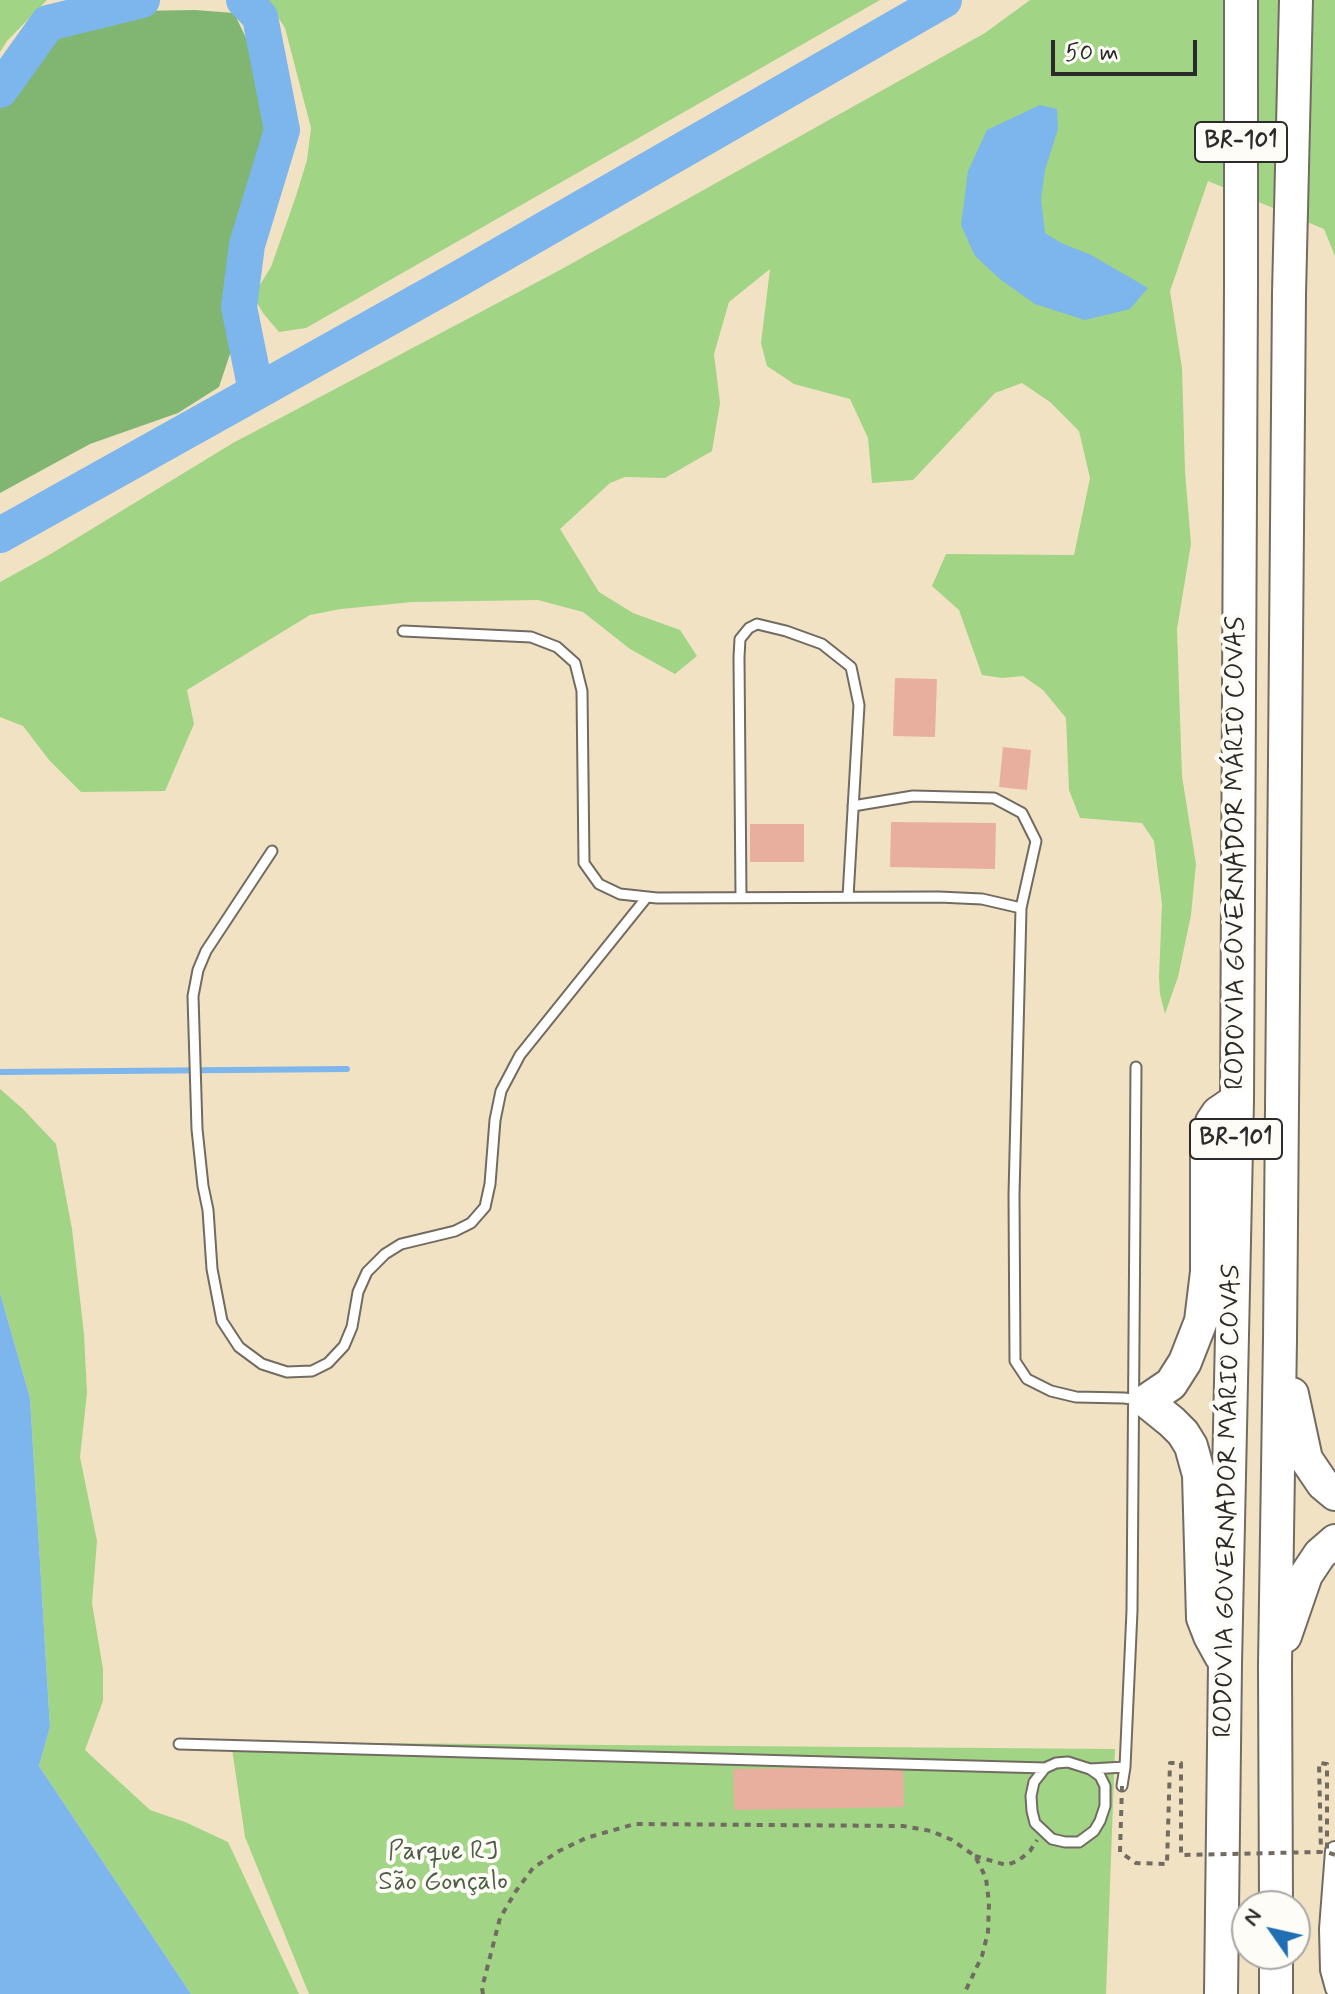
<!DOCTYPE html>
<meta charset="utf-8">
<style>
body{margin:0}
#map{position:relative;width:1335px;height:1994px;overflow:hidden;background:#f2e2c4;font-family:Mynerve,sans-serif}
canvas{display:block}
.north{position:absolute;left:1231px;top:1890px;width:80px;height:80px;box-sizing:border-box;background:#fdfcf7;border:2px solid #a9a8a5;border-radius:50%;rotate:304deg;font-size:22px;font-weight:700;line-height:32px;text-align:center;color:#2b2b2b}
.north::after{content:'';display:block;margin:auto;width:28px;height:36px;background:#1f6fb2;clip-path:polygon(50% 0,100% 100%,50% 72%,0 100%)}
.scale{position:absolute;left:1051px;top:40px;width:146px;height:36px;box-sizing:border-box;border:4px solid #2b2b2b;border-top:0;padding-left:10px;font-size:24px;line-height:28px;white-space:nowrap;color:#2b2b2b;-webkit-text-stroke:6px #fdfcf7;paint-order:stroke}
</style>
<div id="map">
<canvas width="1335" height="1994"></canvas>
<div class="north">N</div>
<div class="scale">50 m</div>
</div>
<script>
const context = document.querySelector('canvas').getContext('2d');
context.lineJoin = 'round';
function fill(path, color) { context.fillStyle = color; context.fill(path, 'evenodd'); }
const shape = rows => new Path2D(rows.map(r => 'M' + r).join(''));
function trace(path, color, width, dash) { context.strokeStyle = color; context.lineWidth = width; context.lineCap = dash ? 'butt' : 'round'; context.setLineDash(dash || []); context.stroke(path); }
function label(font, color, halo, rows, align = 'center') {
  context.font = font + ' Mynerve,sans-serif'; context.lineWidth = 8; context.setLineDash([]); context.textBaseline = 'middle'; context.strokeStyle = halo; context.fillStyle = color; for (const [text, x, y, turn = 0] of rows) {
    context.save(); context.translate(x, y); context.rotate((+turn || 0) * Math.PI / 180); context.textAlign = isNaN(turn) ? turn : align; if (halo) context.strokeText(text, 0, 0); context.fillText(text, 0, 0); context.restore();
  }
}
const green = shape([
 [0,0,47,0,7,41,0,52],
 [267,0,880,0,306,328,279,332,263,313,253,296,271,267,296,196,307,160,311,128,285,28],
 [1030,0,1335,0,1335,256,1324,229,1208,181,1170,291,1182,368,1185,471,1191,544,1177,629,1182,776,1196,864,1191,915,1178,977,1165,1014,1160,994,1159,977,1162,904,1154,841,1142,823,1080,818,1069,790,1066,718,1043,690,1023,676,1002,678,982,675,959,610,932,586,946,554,1074,555,1090,478,1079,431,1050,402,1022,383,995,393,913,480,872,483,868,438,850,399,794,384,767,366,761,343,770,269,729,302,714,354,720,403,712,451,665,478,625,477,610,483,560,529,599,592,633,613,680,630,697,656,675,674,630,649,583,612,538,600,412,602,341,609,310,615,187,690,194,724,165,791,81,792,49,760,23,726,0,717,0,582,49,555,233,443,560,270,985,33],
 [0,1089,23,1109,56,1144,72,1229,84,1334,87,1393,80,1457,97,1541,92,1603,103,1669,103,1701,85,1750,150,1810,185,1822,228,1842,299,1994,191,1994,39,1766,50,1727,30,1398,0,1293],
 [231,1742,1115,1749,1106,1994,309,1994,245,1837]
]);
const forest = shape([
 [195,10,234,13,250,46,271,128,262,168,233,240,228,291,236,336,219,387,178,413,90,444,0,493,0,105,35,51,77,25,136,11]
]);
const water = shape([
 [1040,105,1057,109,1058,129,1045,170,1041,199,1045,233,1061,243,1091,255,1148,288,1130,309,1085,320,1035,304,1001,280,975,256,961,225,968,171,987,130],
 [0,1293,30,1398,50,1727,39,1766,191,1994,0,1994]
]);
const stream = shape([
 [0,1072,347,1069]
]);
const river = shape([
 [244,0,260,17,282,130,247,245,239,307,256,391],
 [0,90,48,23,142,0],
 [0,535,455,281,944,0]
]);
const building = shape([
 [895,678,937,679,935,737,893,736],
 [1003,747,1031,750,1027,790,999,787],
 [891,822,996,823,995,869,890,867],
 [750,824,804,824,804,862,750,862],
 [903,1766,904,1807,734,1810,733,1769]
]);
const path = shape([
 [975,1856,1006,1865,1018,1861,1030,1851,1037,1840],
 [483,1994,482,1988,500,1918,516,1891,533,1868,559,1851,586,1838,635,1824,903,1826,931,1831,952,1840,975,1856,986,1878,989,1903,988,1932,982,1956,964,1994]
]);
const service = shape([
 [403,631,531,637,557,647,575,663,582,691,584,863,599,884,620,894,657,898,939,897,982,899,1021,908,1014,1195,1015,1361,1027,1379,1051,1391,1076,1397,1124,1398,1139,1400],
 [853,806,913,796,994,798,1022,813,1036,841,1021,908],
 [272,851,206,951,198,970,193,996,197,1129,203,1186,208,1210,212,1269,222,1321,239,1347,262,1364,287,1372,312,1371,328,1363,344,1346,352,1327,358,1292,367,1272,385,1254,401,1244,455,1231,471,1223,485,1207,490,1184,495,1120,501,1091,520,1055,647,897],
 [741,897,739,657,740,639,749,628,757,624,786,631,822,644,851,667,859,705,848,897],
 [179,1744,1045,1768,1056,1763,1068,1762,1090,1769,1100,1776,1105,1786,1105,1806,1100,1821,1094,1831,1079,1842,1065,1842,1052,1839,1035,1823,1032,1811,1031,1796,1034,1782,1045,1768],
 [1090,1769,1125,1767],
 [1122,1786,1125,1767,1132,1611,1136,1067]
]);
const minor = shape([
 [1335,1851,1329,1929,1330,1970,1335,1988]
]);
const motorway = shape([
 [1292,1394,1306,1459,1323,1484,1335,1494],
 [1285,1636,1306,1575,1320,1554,1335,1541],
 [1221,1656,1210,1636,1203,1618,1199,1475,1191,1446,1183,1433,1172,1422,1146,1401,1171,1384,1185,1362,1201,1321,1207,1272,1207,1141,1212,1122,1218,1113,1237,1100],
 [1276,1906,1275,1665,1280,1339,1289,294,1296,0],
 [1276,1954,1276,1994],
 [1221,1994,1225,1664,1237,1100,1241,285,1241,0]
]);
const pathBridge = shape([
 [1122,1786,1120,1852,1136,1863,1167,1864,1170,1763,1181,1763,1181,1855,1321,1852,1319,1763,1327,1764,1327,1852,1335,1855]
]);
const shields = [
 [1241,142,92],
 [1236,1139,92]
];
const shieldNames = [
 ["BR-101",1241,142],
 ["BR-101",1236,1139]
];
const streetNames = [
 ["RODOVIA GOVERNADOR MÁRIO COVAS",1238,853,-90],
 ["RODOVIA GOVERNADOR MÁRIO COVAS",1229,1501,-89]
];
const parkNames = [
 ["Parque RJ",443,1854],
 ["São Gonçalo",443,1884]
];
fill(green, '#a1d484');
fill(forest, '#80b672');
fill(water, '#7db5ed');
trace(stream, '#7db5ed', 6);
trace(river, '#7db5ed', 36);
fill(building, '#e8af9e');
trace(service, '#716b61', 13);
trace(minor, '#716b61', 22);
trace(motorway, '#716b61', 36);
trace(path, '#716b61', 4, [6, 6]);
trace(service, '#fff', 9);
trace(minor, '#fff', 18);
trace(motorway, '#fff', 32);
trace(pathBridge, '#716b61', 4, [6, 6]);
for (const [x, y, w] of shields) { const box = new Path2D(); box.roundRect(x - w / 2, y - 20, w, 40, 6); context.fillStyle = '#fdfcf7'; context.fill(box); trace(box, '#2b2b2b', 2); }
label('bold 24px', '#2b2b2b', null, shieldNames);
label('26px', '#2b2b2b', '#fdfcf7', streetNames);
label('26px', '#4e5e46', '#fdfcf7', parkNames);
</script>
